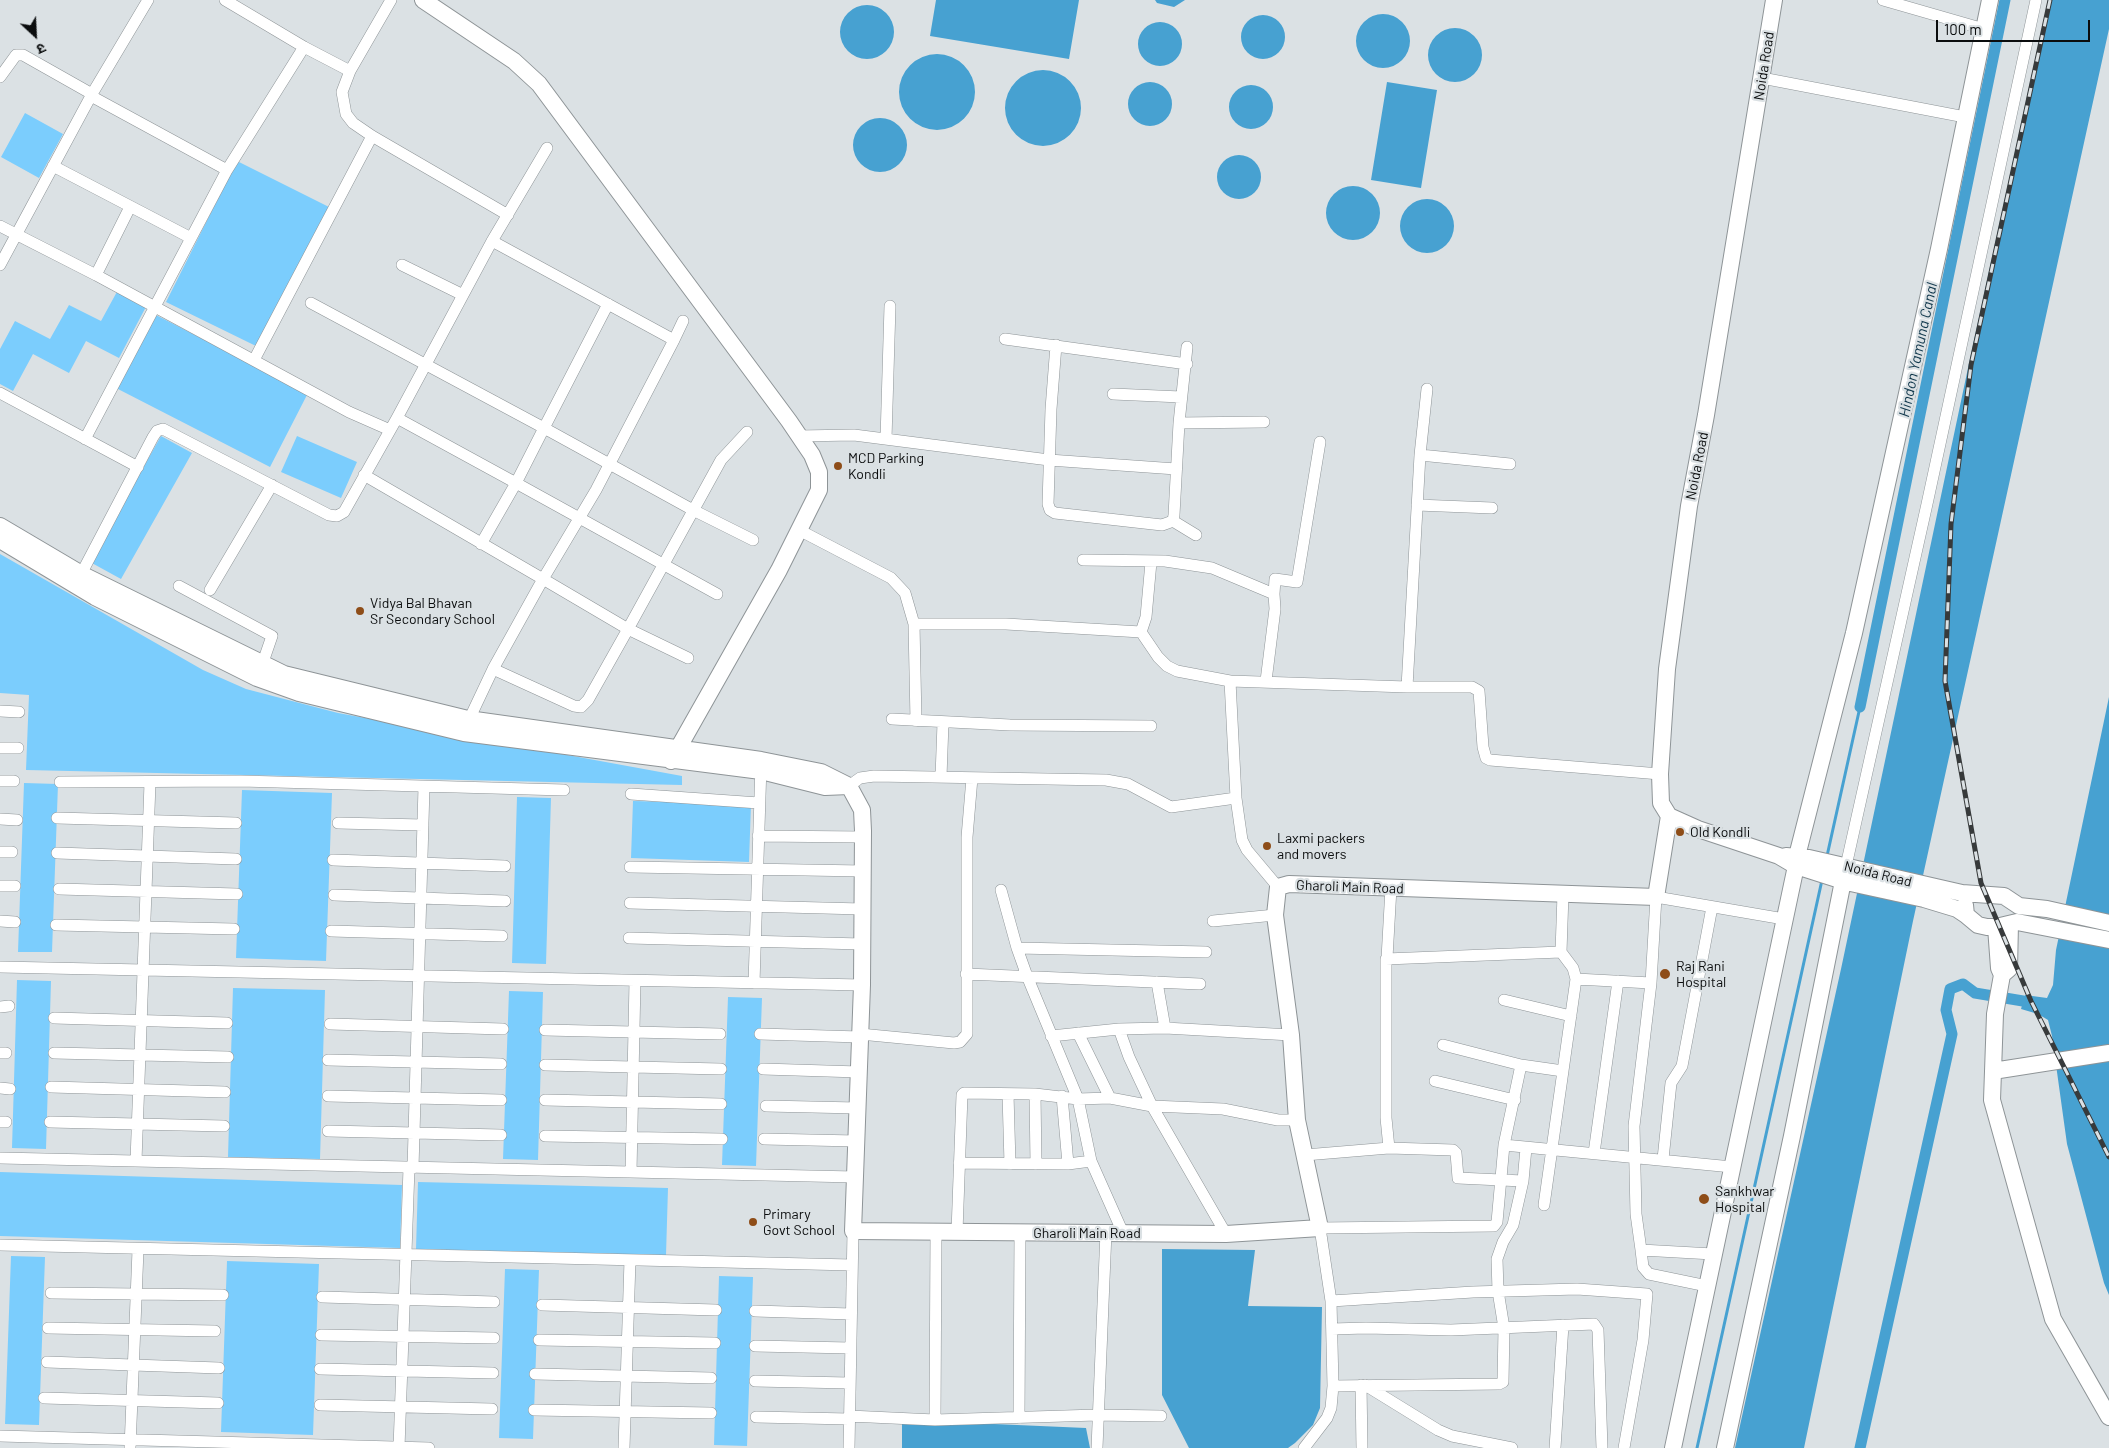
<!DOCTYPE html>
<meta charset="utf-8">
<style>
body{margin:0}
#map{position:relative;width:2109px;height:1448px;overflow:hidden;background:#dbe1e4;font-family:Barlow,"Noto Sans Devanagari",sans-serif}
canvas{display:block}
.north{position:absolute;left:10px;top:10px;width:50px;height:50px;-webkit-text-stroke:4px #dbe1e4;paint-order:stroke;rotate:155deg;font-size:14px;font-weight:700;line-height:20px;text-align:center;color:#0b0d0e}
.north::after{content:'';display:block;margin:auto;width:18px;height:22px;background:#0b0d0e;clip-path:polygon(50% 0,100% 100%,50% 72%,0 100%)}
.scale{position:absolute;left:1936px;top:20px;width:154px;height:22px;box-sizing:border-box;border:2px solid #0b0d0e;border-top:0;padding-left:6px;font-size:15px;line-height:18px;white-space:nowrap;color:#0b0d0e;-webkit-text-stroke:4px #dbe1e4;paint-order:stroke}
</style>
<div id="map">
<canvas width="2109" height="1448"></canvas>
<div class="north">उ</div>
<div class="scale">100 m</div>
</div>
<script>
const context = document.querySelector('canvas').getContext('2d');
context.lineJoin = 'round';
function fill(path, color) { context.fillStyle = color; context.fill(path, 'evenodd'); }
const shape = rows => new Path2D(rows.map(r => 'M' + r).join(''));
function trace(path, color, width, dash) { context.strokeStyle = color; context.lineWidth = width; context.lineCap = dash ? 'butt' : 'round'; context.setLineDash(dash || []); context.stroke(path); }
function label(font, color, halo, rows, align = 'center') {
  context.font = font + ' Barlow,sans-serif'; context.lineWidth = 4.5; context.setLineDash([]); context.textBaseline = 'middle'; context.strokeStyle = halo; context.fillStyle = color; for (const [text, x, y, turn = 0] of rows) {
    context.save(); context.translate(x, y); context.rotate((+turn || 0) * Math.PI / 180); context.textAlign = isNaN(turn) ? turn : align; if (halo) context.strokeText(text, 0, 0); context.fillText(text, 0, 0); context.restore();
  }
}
const green = shape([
 [25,113,63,134,39,178,1,157],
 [237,161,329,207,258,347,166,302],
 [119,288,148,303,119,358,86,341,69,373,33,354,13,391,0,384,0,349,15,321,50,339,69,305,101,321],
 [154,314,308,393,270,467,116,388],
 [161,436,192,453,121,579,90,562],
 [297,436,357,462,341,498,281,472],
 [0,554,203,670,246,689,338,713,682,776,682,785,26,770,29,695,0,693],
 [24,783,58,784,52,952,18,952],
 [242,790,332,793,326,961,236,958],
 [517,797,551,798,546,964,512,963],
 [633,801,751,804,749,862,631,858],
 [17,980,51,981,46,1149,12,1148],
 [233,988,325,990,320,1159,228,1157],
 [509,991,543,992,538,1160,503,1159],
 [728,997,762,998,756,1166,722,1165],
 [0,1172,402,1185,400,1248,0,1236],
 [418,1182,668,1188,666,1255,416,1249],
 [11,1256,45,1257,39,1425,5,1424],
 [227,1261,319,1264,313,1435,221,1432],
 [505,1269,539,1270,533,1439,499,1438],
 [719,1276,753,1277,747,1446,714,1445]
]);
const water = shape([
 [936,0,1079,0,1069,59,930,36],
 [1155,0,1185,0,1174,7,1157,3],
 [2048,0,2109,0,2109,29,1913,921,1804,1448,1735,1448,1841,969,1968,368],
 '840 32a27 27 0 1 1 54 0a27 27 0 1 1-54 0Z',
 '1356 41a27 27 0 1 1 54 0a27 27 0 1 1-54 0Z',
 '1241 37a22 22 0 1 1 44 0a22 22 0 1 1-44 0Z',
 '1138 44a22 22 0 1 1 44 0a22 22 0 1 1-44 0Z',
 '1428 55a27 27 0 1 1 54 0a27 27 0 1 1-54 0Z',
 '899 92a38 38 0 1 1 76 0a38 38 0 1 1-76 0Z',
 '1005 108a38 38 0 1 1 76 0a38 38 0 1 1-76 0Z',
 [1387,82,1437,90,1421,188,1371,180],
 '1128 104a22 22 0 1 1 44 0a22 22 0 1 1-44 0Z',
 '1229 107a22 22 0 1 1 44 0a22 22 0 1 1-44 0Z',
 '853 145a27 27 0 1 1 54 0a27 27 0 1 1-54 0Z',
 '1217 177a22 22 0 1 1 44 0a22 22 0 1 1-44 0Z',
 '1326 213a27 27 0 1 1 54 0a27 27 0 1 1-54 0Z',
 '1400 226a27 27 0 1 1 54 0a27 27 0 1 1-54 0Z',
 [2109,697,2109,1295,2104,1283,2067,1144,2052,1036,2048,1020,2038,1014,2021,1009,2025,995,2047,998,2053,985,2056,950],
 [1162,1249,1255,1250,1248,1306,1322,1307,1320,1408,1313,1425,1295,1443,1288,1448,1189,1448,1162,1395],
 [902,1420,1086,1428,1090,1448,902,1448]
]);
const stream = shape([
 [1827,856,1860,707],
 [1697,1448,1822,880]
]);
const canal = shape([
 [1860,707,2005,0],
 [1860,1448,1952,1034,1946,1010,1950,989,1963,984,1975,993,2023,1001]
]);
const street = shape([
 [225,0,304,47,350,71],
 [391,0,350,71,342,92,346,114,353,123,372,136,508,215],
 [1883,0,1984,29],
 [0,77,16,55,23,55,92,94],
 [1762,78,1965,117],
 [53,166,191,238],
 [227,170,304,47],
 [0,226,96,275,349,412,390,430],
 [492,241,674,340,683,321],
 [0,265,92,94,148,0],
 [402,265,463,295],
 [96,275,130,207],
 [311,303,544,428,608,304],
 [1005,339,1187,364],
 [1056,345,1051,409,1048,504,1050,510,1055,513,1162,525,1173,521,1174,515,1179,423,1187,347],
 [254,360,372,136],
 [0,393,138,467],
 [1113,394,1181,397],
 [397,418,516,483,481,544],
 [1179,423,1264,422],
 [799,436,854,435,1049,460,1176,469],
 [85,439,227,170,91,96],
 [886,439,890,306],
 [1420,455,1510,464],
 [364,475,543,579,493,669,467,724],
 [1417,505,1492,508],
 [1173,521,1196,535],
 [799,530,891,578,905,593,914,624,916,721],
 [1083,560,1165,561,1212,568,1274,594,1275,609,1266,681],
 [78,580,153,437,157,431,163,429,329,515,337,516,344,512,397,418,492,241,547,148],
 [179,586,272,636,262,665],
 [210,590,272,485],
 [717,594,516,483,544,428,693,510,753,540],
 [1274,594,1275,579,1297,582,1320,442],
 [914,624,1006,624,1141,632,1146,617,1151,562],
 [1141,632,1158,657,1167,666,1177,671,1230,681,1236,798,1242,840,1247,850,1278,887],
 [688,658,628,629,721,460,747,432],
 [493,669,574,706,581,707,588,700,628,629,543,579,596,490,674,340],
 [1230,681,1407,687,1472,687,1479,691,1483,747,1486,758,1490,760,1660,774],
 [1407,687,1420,455,1427,389],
 [0,711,19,712],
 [892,719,1010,725,1151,726],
 [0,748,18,748],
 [941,777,943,723],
 [0,781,14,781],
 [60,782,241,781,564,790],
 [849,786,860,778,874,776,1106,780,1128,784,1171,807,1236,798],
 [631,794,759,803],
 [57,818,236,823],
 [0,819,17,820],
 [338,823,423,825],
 [758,836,863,837],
 [0,852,12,852],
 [57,853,236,859],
 [333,860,505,866],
 [1846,866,1927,504,2036,0],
 [630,867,863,871],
 [0,886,15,886],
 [59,889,237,894],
 [1001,890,1017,948,1027,976,1078,1099,1091,1161,1123,1233],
 [334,895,505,901],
 [630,903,862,909],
 [0,921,15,922],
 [1213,921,1275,915],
 [56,925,234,929],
 [331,931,502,936],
 [629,938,862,944],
 [1017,948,1206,952],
 [1387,958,1391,888],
 [0,967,862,985],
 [966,974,1200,984],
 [1576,979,1651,983],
 [1157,982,1165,1028],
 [754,983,761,765],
 [1504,1000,1571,1016],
 [0,1007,9,1006],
 [54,1018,227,1023],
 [330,1024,503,1029],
 [1119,1029,1129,1057,1152,1106,1226,1234],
 [545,1030,720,1034],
 [1078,1033,1110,1098],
 [760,1034,860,1037],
 [860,1034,954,1043,960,1042,967,1034,967,837,972,778],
 [1051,1036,1119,1029,1165,1028,1291,1035],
 [1443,1045,1521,1065,1563,1071],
 [0,1053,6,1053],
 [54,1053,228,1057],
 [328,1060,501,1064],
 [545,1065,721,1069],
 [763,1069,859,1072],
 [1435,1081,1515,1100],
 [51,1087,225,1092],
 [0,1088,10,1089],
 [1008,1094,1010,1164],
 [1035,1094,1036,1164],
 [328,1096,501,1100],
 [1062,1096,1068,1164],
 [545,1100,721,1104],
 [766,1106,857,1108],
 [0,1122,6,1122],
 [50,1122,224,1126],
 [328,1131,501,1135],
 [545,1136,722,1139],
 [764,1139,856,1141],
 [1504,1145,1732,1167],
 [1389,1148,1453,1150,1456,1153,1458,1178,1523,1181],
 [1594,1153,1618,981],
 [1305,1155,1389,1148,1386,1118,1386,959,1561,952,1563,894],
 [0,1158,855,1177],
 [1663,1159,1671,1083,1682,1066,1712,907],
 [136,1161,150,783],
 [959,1163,1068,1164,1091,1161],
 [413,1168,424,787],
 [631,1172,635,981],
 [1544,1205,1576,979,1573,968,1561,952],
 [957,1232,962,1095,964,1093,1035,1094,1078,1099,1110,1098,1152,1106,1223,1109,1278,1120,1297,1120],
 [0,1245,852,1265],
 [1641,1250,1643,1267,1649,1274,1707,1286],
 [1713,1254,1641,1250,1636,1214,1634,1126,1651,983,1656,897,1784,919],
 [51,1293,223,1295],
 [322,1297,494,1302],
 [1331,1301,1473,1292,1577,1289,1647,1294,1643,1340,1624,1448],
 [542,1305,716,1310],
 [755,1311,851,1314],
 [48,1328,215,1331],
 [1332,1329,1366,1328,1451,1330,1594,1324,1598,1330,1602,1448],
 [321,1335,494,1338],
 [539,1340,715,1343],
 [755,1346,850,1348],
 [47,1362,219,1368],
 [320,1369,493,1373],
 [535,1374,711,1378],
 [755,1381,849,1383],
 [1361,1385,1362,1448],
 [1365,1385,1438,1430,1452,1436,1512,1448],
 [1333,1386,1499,1384,1503,1382,1504,1328,1498,1291,1497,1259,1503,1242,1513,1225,1523,1181,1526,1148],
 [44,1398,218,1403],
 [320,1405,492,1409],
 [534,1410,711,1413],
 [849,1416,935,1420,1097,1415,1161,1416],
 [756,1417,849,1419],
 [1019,1418,1020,1232],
 [935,1420,936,1232],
 [0,1436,429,1448],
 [130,1448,138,1250],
 [399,1448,409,1168],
 [624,1448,630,1260],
 [849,1448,853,1231],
 [1097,1448,1106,1232],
 [1304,1448,1327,1418,1331,1408,1333,1386,1331,1301,1320,1228,1494,1226,1497,1222,1504,1145,1521,1065],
 [1555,1448,1563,1325]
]);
const secondary = shape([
 [423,0,514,61,539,84,789,421,812,455,819,472,819,490,779,570,671,761],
 [1774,0,1706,415,1689,506,1667,669,1660,774,1661,803,1669,816,1698,829,1779,856,1796,866,1846,882,1924,899,1957,909,1966,915],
 [0,526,83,575,284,674,468,719,761,760,821,772,849,786,862,810,863,831,862,985,853,1231,1226,1234,1320,1228,1297,1120,1291,1035,1275,915,1278,887,1289,884,1656,897,1669,816],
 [0,540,95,597,257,678,299,693,464,733,761,771,825,787,849,786],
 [1786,856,1809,858,1962,893,2004,896,2019,906,2047,909,2109,923],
 [1797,856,1854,633,1939,249,1990,0],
 [1965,905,1966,915,1978,925,1987,927,1996,927,2017,922,2109,940],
 [1996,927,1999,968,2002,975,1995,1014,1992,1100,2053,1319,2109,1417],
 [2002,975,2009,969,2010,924],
 [1993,1071,2109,1053],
 [1673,1448,1796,866],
 [1725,1448,1792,1136,1846,866]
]);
const rail = shape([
 [2050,0,1971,365,1951,524,1945,681,1981,883,2031,1001,2109,1157]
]);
const markers = [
 [838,466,5,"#8e4d18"],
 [360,611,5,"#8e4d18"],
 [1680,832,5,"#8e4d18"],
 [1267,846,5,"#8e4d18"],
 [1665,974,6,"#8e4d18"],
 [1704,1199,6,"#8e4d18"],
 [753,1222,5,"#8e4d18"]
];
const streetNames = [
 ["Noida Road",1764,66,-81],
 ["Noida Road",1697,466,-79],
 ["Noida Road",1878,874,14],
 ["Gharoli Main Road",1350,887,2],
 ["Gharoli Main Road",1087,1233]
];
const poiNames = [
 ["MCD Parking",848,458],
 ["Kondli",848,474],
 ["Vidya Bal Bhavan",370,603],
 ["Sr Secondary School",370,619],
 ["Old Kondli",1690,832],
 ["Laxmi packers",1277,838],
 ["and movers",1277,854],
 ["Raj Rani",1676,966],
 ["Hospital",1676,982],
 ["Sankhwar",1715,1191],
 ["Hospital",1715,1207],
 ["Primary",763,1214],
 ["Govt School",763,1230]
];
const waterNames = [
 ["Hindon Yamuna Canal",1918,350,-78]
];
fill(green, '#7bcdfd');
fill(water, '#47a1d1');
trace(stream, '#47a1d1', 3);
trace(canal, '#47a1d1', 11);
trace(street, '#8e9497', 12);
trace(secondary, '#8e9497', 18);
trace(street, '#fff', 11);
trace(secondary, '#fff', 16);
trace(rail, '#373a3b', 5);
trace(rail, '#dbe1e4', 3, [9]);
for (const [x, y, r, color] of markers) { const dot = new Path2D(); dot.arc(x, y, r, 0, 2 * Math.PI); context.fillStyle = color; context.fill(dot); trace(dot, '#dbe1e4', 2); }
label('14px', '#0b0d0e', '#dbe1e4', streetNames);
label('14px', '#0b0d0e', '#dbe1e4', poiNames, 'left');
label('italic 15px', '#11384c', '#dbe1e4', waterNames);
</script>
